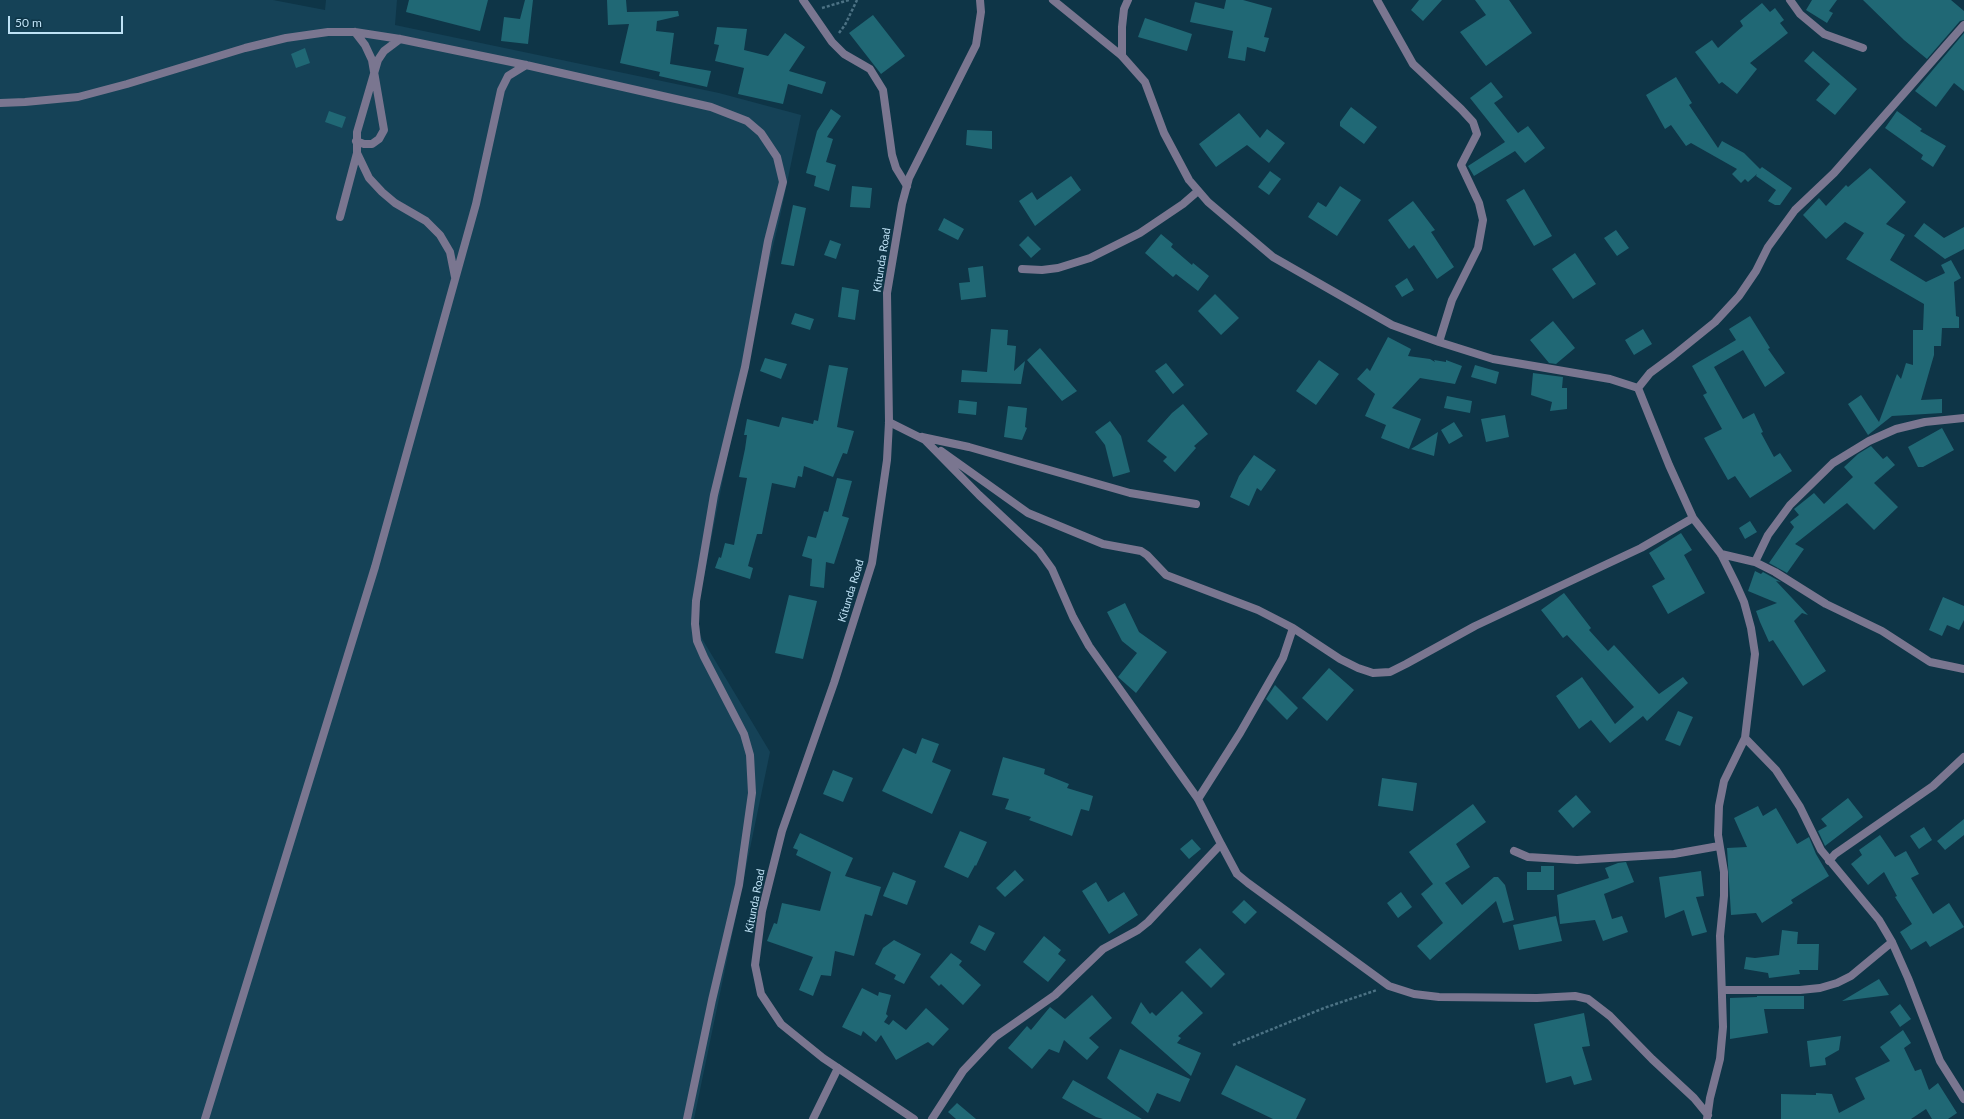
<!DOCTYPE html>
<style>
body{margin:0}
#map{position:relative;width:1964px;height:1119px;overflow:hidden;background:#0e3547;font-family:Lato,sans-serif}
canvas{display:block}
.scale{position:absolute;left:8px;top:16px;width:115px;height:18px;box-sizing:border-box;border:2px solid #bfe2f5;border-top:0;padding-left:5px;font-size:12px;line-height:14px;white-space:nowrap;color:#bfe2f5;-webkit-text-stroke:3px #0e3547;paint-order:stroke}
</style>
<div id="map">
<canvas width="1964" height="1119"></canvas>
<div class="scale">50 m</div>
</div>
<script>
const context = document.querySelector('canvas').getContext('2d');
context.lineJoin = 'round';
function fill(path, color) { context.fillStyle = color; context.fill(path, 'evenodd'); }
const shape = rows => new Path2D(rows.map(r => 'M' + r).join(''));
function trace(path, color, width, dash) { context.strokeStyle = color; context.lineWidth = width; context.lineCap = dash ? 'butt' : 'round'; context.setLineDash(dash || []); context.stroke(path); }
function label(font, color, halo, rows, align = 'center') {
  context.font = font + ' Lato,sans-serif'; context.lineWidth = 3; context.setLineDash([]); context.textBaseline = 'middle'; context.strokeStyle = halo; context.fillStyle = color; for (const [text, x, y, turn = 0] of rows) {
    context.save(); context.translate(x, y); context.rotate((+turn || 0) * Math.PI / 180); context.textAlign = isNaN(turn) ? turn : align; if (halo) context.strokeText(text, 0, 0); context.fillText(text, 0, 0); context.restore();
  }
}
const built = shape([
 [0,0,273,0,325,10,326,0,397,0,395,25,719,93,801,115,780,217,747,355,696,618,697,628,701,637,770,752,694,1119,0,1119]
]);
const building = shape([
 [409,0,488,0,480,31,406,12],
 [525,0,533,0,528,44,501,41,504,17,520,19],
 [607,0,626,0,627,12,678,11,679,16,657,21,656,31,674,33,670,64,711,71,707,87,659,76,660,72,620,63,629,24,608,25],
 [1226,0,1243,0,1272,8,1264,37,1269,38,1265,52,1247,47,1245,61,1228,58,1233,31,1190,22,1195,2,1224,9],
 [1419,0,1442,0,1423,21,1411,10],
 [1475,0,1509,0,1532,33,1486,66,1460,32,1486,15],
 [1812,0,1837,0,1829,11,1833,13,1827,23,1806,10],
 [1863,0,1951,0,1964,11,1964,20,1960,21,1927,59,1904,40],
 [1762,3,1770,12,1775,8,1784,20,1780,23,1788,33,1750,63,1757,69,1737,94,1722,82,1719,84,1695,52,1712,40,1718,48,1743,26,1740,21],
 [873,15,905,56,881,74,849,33],
 [1145,18,1192,34,1187,51,1138,37],
 [717,27,747,29,744,50,768,56,785,33,805,47,789,71,826,82,822,94,788,84,783,104,738,94,744,68,715,61,719,45,714,44],
 [1964,33,1964,91,1954,83,1936,107,1915,91],
 [305,48,310,63,296,68,291,54],
 [1813,51,1857,89,1835,115,1816,100,1830,84,1804,61],
 [1676,77,1692,103,1689,105,1718,148,1722,141,1744,153,1760,169,1762,167,1792,188,1780,205,1775,205,1768,201,1776,190,1756,176,1757,174,1748,182,1745,179,1741,183,1732,174,1737,169,1691,143,1686,146,1671,125,1665,129,1646,95],
 [1491,82,1503,97,1494,103,1518,133,1528,126,1545,148,1525,163,1515,151,1474,176,1468,166,1505,142,1470,98],
 [1351,107,1377,127,1364,144,1340,126,1340,122],
 [831,109,841,116,827,137,833,139,826,162,836,165,829,191,814,186,816,176,806,173,817,131],
 [329,111,346,117,342,128,325,122],
 [1897,111,1922,129,1920,131,1946,146,1933,167,1921,159,1923,155,1885,128],
 [1239,113,1260,138,1267,129,1285,143,1269,163,1247,145,1216,167,1199,144],
 [967,130,992,131,992,149,966,145],
 [1870,168,1906,202,1886,224,1905,235,1890,260,1926,282,1945,273,1941,265,1951,260,1961,278,1954,282,1956,316,1959,317,1959,328,1942,328,1941,346,1934,346,1934,355,1921,400,1942,399,1942,413,1892,416,1868,435,1848,404,1861,395,1879,422,1897,374,1901,379,1906,363,1913,365,1913,330,1923,330,1924,304,1846,259,1864,233,1845,222,1826,239,1803,215,1819,198,1826,206,1846,185,1848,187],
 [1270,171,1281,179,1269,195,1258,187],
 [1071,176,1081,190,1035,226,1019,201,1032,192,1037,200],
 [852,186,872,188,870,208,850,207],
 [1340,186,1361,200,1337,236,1308,217,1318,202,1326,207],
 [1524,189,1552,236,1534,246,1506,200],
 [1413,201,1435,230,1431,232,1454,267,1437,279,1414,245,1409,249,1388,220],
 [793,205,806,208,794,266,781,264],
 [944,218,964,229,958,240,938,230],
 [1924,223,1944,238,1964,227,1964,249,1945,259,1914,236],
 [1616,230,1629,248,1617,256,1604,238],
 [1161,234,1173,244,1171,247,1192,265,1193,263,1209,276,1198,291,1176,274,1173,277,1145,253],
 [1028,236,1041,249,1031,258,1019,245],
 [830,240,841,244,836,259,824,255],
 [1575,253,1596,284,1573,299,1552,269],
 [983,266,986,297,961,300,959,283,970,282,968,268],
 [1407,278,1414,290,1402,297,1395,286],
 [842,287,859,290,855,320,838,317],
 [1215,294,1239,318,1221,335,1198,311],
 [795,313,814,319,810,330,791,324],
 [1750,316,1770,348,1768,349,1785,373,1765,387,1743,350,1714,367,1743,419,1754,413,1763,432,1761,433,1774,457,1780,453,1792,471,1750,498,1735,476,1728,480,1704,438,1722,429,1703,395,1707,393,1692,366,1736,340,1729,329],
 [1553,321,1575,348,1556,364,1549,363,1530,340],
 [991,329,1008,330,1007,345,1016,346,1014,371,1025,361,1021,384,961,382,962,370,987,372],
 [1643,329,1652,344,1634,355,1625,340],
 [1388,337,1411,349,1408,356,1430,359,1435,362,1434,360,1446,362,1446,360,1462,366,1455,384,1420,378,1392,408,1421,419,1409,449,1381,438,1386,425,1365,416,1375,394,1357,379,1367,368,1370,371],
 [1040,348,1077,391,1062,401,1027,360],
 [765,358,787,364,781,379,760,371],
 [1319,360,1339,374,1316,405,1296,391],
 [1166,363,1184,385,1173,394,1155,371],
 [829,365,848,368,837,427,854,431,847,454,843,453,833,477,804,466,802,477,798,476,795,488,772,483,762,534,757,534,748,566,753,568,750,579,715,568,719,557,721,558,725,543,734,545,747,478,739,477,745,449,747,435,744,435,747,419,779,427,782,417,813,424,814,420,818,421],
 [1475,365,1499,372,1496,384,1471,377],
 [1533,373,1563,377,1562,388,1567,388,1567,409,1550,411,1552,402,1531,395],
 [1447,396,1472,401,1470,413,1444,408],
 [959,400,977,402,976,415,958,413],
 [1183,404,1208,434,1194,446,1196,448,1175,472,1163,461,1167,457,1147,441,1172,413],
 [1008,406,1027,408,1025,427,1027,428,1022,440,1004,437],
 [1505,415,1509,437,1486,442,1481,419],
 [1110,421,1121,436,1130,472,1113,477,1105,445,1095,432],
 [1454,422,1463,436,1449,444,1441,430],
 [1942,428,1954,450,1923,467,1918,467,1908,447],
 [1438,432,1434,456,1411,449],
 [1871,446,1883,459,1887,456,1895,465,1874,483,1898,507,1874,530,1847,503,1795,544,1804,549,1787,573,1769,563,1794,527,1790,522,1799,515,1794,509,1814,493,1824,504,1853,477,1844,467,1858,454],
 [1254,455,1276,470,1261,491,1257,488,1249,506,1230,497,1239,476],
 [837,478,852,481,842,516,849,518,834,564,826,562,824,588,810,586,812,559,802,556,808,536,816,538,824,511,828,512],
 [1750,521,1757,532,1745,539,1739,528],
 [1681,533,1692,550,1684,555,1705,593,1668,614,1652,586,1665,579,1649,553],
 [1755,571,1761,574,1763,572,1781,582,1776,581,1808,615,1802,613,1794,621,1826,671,1803,686,1773,640,1769,642,1760,622,1756,611,1777,603,1748,591],
 [1564,593,1591,628,1589,630,1608,651,1614,645,1659,694,1683,677,1688,683,1647,721,1643,716,1610,743,1591,720,1579,729,1556,696,1582,677,1615,724,1634,707,1567,635,1563,638,1541,610],
 [789,595,817,601,803,659,775,653],
 [1943,597,1964,606,1964,620,1959,630,1947,625,1942,636,1929,630],
 [1125,603,1139,632,1167,652,1136,693,1118,677,1137,653,1122,641,1107,612],
 [1329,668,1354,690,1327,721,1302,698],
 [1275,685,1298,708,1287,720,1266,699],
 [1678,711,1693,717,1680,746,1665,740],
 [922,738,939,744,932,762,951,770,932,814,882,791,903,748,916,754],
 [1003,757,1045,769,1044,774,1069,784,1067,788,1093,796,1089,811,1081,809,1072,836,1029,820,1031,817,1005,809,1009,799,992,795],
 [833,770,853,778,843,802,823,794],
 [1382,778,1417,783,1413,811,1378,806],
 [1576,795,1591,812,1573,828,1558,811],
 [1848,798,1863,817,1825,846,1818,831,1827,826,1821,819],
 [1473,804,1486,822,1456,844,1470,867,1445,883,1462,905,1494,877,1498,877,1505,885,1514,920,1503,923,1496,901,1430,960,1417,946,1443,923,1421,894,1433,884,1409,852],
 [1758,806,1763,816,1776,808,1797,844,1809,837,1816,854,1829,876,1791,900,1793,903,1762,923,1756,913,1731,915,1727,848,1747,847,1734,818],
 [1964,819,1964,835,1945,850,1937,841],
 [1924,827,1932,840,1919,849,1910,836],
 [960,831,987,842,976,866,975,865,968,878,944,867],
 [800,833,853,858,845,876,881,887,872,916,865,914,854,956,835,951,831,976,821,975,813,996,799,990,813,957,767,941,774,923,777,924,782,903,820,911,831,872,796,855,798,850,793,848],
 [1880,835,1895,857,1906,851,1919,874,1911,878,1933,914,1949,903,1964,927,1930,947,1926,941,1911,950,1900,932,1912,924,1895,897,1897,896,1884,872,1868,885,1851,864,1862,855,1859,850],
 [1192,839,1201,849,1189,859,1180,849],
 [1626,862,1634,882,1604,894,1612,919,1622,916,1628,932,1603,941,1595,920,1560,924,1557,895,1609,878,1605,868,1618,863],
 [1541,866,1554,866,1554,890,1527,890,1527,872,1541,872],
 [1015,870,1024,880,1005,897,996,888],
 [1701,871,1704,896,1696,897,1707,932,1692,936,1684,910,1665,918,1659,877],
 [893,872,916,881,907,905,883,896],
 [1096,882,1108,902,1124,892,1138,915,1109,934,1082,891],
 [1401,892,1412,907,1398,918,1387,903],
 [1244,900,1257,912,1245,924,1232,912],
 [1556,916,1562,941,1519,950,1513,925],
 [979,925,995,933,985,951,970,943],
 [1782,930,1798,932,1797,944,1819,944,1818,970,1799,970,1800,974,1769,978,1768,973,1744,969,1746,957,1755,958,1779,955],
 [1044,936,1061,950,1058,954,1066,960,1048,982,1023,962],
 [894,940,921,954,904,984,894,979,896,975,875,964,883,948],
 [1200,948,1225,974,1211,988,1185,962],
 [951,953,962,961,959,965,981,985,963,1005,941,984,939,986,930,977],
 [1879,979,1889,995,1842,1001],
 [862,988,878,996,879,992,891,995,886,1014,888,1016,884,1022,889,1025,893,1020,906,1030,926,1008,949,1029,933,1046,928,1042,896,1060,881,1035,876,1042,863,1031,861,1036,842,1027],
 [1182,991,1203,1013,1178,1036,1181,1038,1177,1043,1201,1053,1191,1076,1131,1023,1141,1002,1150,1014,1152,1012,1156,1016],
 [1092,995,1112,1018,1089,1038,1099,1047,1087,1060,1064,1040,1059,1053,1049,1049,1032,1069,1008,1048,1027,1026,1031,1030,1050,1007,1065,1019],
 [1757,996,1804,996,1804,1009,1764,1009,1768,1033,1730,1039,1730,998,1757,997],
 [1900,1004,1911,1019,1900,1027,1890,1012],
 [1584,1013,1590,1046,1582,1047,1592,1080,1574,1085,1571,1076,1546,1083,1534,1024],
 [1903,1030,1911,1043,1904,1048,1915,1071,1921,1069,1929,1090,1938,1083,1957,1113,1948,1119,1932,1119,1926,1109,1911,1119,1781,1119,1781,1094,1816,1095,1816,1093,1832,1094,1839,1113,1865,1099,1855,1078,1890,1061,1880,1047],
 [1841,1036,1839,1050,1825,1058,1826,1065,1810,1067,1807,1041],
 [1120,1049,1190,1079,1180,1102,1157,1093,1148,1113,1107,1078],
 [1236,1065,1306,1099,1296,1119,1273,1119,1221,1094],
 [1073,1080,1105,1098,1142,1119,1103,1119,1096,1117,1062,1098],
 [957,1103,976,1119,956,1119,948,1112]
]);
const path = shape([
 [822,8,849,0],
 [839,33,845,25,857,0],
 [1233,1045,1324,1008,1377,990]
]);
const service = shape([
 [355,32,365,45,372,60,384,130,379,139,372,144,364,144,356,141],
 [400,39,384,51,378,60,357,132,357,153,369,178,382,192,395,203,426,221,440,235,450,252,455,277],
 [0,103,25,102,78,97,127,84,245,48,286,38,328,32,355,32,400,39,526,65,711,107,747,121,761,133,777,157,783,182,768,241,745,367,714,495,696,601,695,624,697,641,704,657,744,734,750,755,752,793,739,885,712,1000,687,1119],
 [340,217,357,153],
 [1022,269,1042,270,1058,268,1090,258,1140,233,1183,204,1198,191],
 [205,1119,375,567,476,204,501,90,508,76,526,65]
]);
const minor = shape([
 [803,0,832,42,844,54,870,69,883,90,892,155,896,168,907,186],
 [1053,0,1122,56,1145,82,1164,133,1189,180,1208,202,1273,257,1392,325,1439,342,1493,359,1610,379,1638,388],
 [1377,0,1413,64,1461,109,1473,122,1477,134,1461,165,1479,203,1483,220,1478,248,1452,300,1439,342],
 [1790,0,1800,14,1824,34,1863,48],
 [1122,56,1122,27,1124,9,1128,0],
 [889,422,925,440],
 [922,437,979,495,1039,551,1052,569,1073,617,1089,646,1198,799,1221,844,1148,922,1138,930,1103,949,1055,995,995,1037,963,1071,932,1119],
 [922,437,969,447,1130,493,1196,504],
 [941,451,1028,513,1103,544,1141,551,1147,555,1166,575,1258,610,1293,628,1340,659,1358,668,1373,673,1390,672,1406,664,1475,626,1641,548,1693,518],
 [1721,554,1755,562,1775,572,1826,604,1882,631,1930,662,1964,669],
 [1755,562,1768,535,1790,505,1833,463,1869,441,1896,429,1925,422,1964,418],
 [1745,738,1776,770,1800,807,1821,850,1879,920,1892,942,1908,978,1940,1061,1964,1099],
 [1198,799,1240,733,1283,658,1293,628],
 [1221,844,1237,874,1248,883,1389,986,1414,994,1439,997,1537,998,1575,996,1588,999,1610,1016,1652,1059,1694,1098,1708,1115],
 [1514,851,1528,857,1577,860,1674,854,1719,846],
 [1829,861,1835,854,1933,786,1964,757],
 [1722,990,1800,990,1820,988,1837,983,1851,976,1892,942],
 [813,1119,838,1068],
 [1707,1119,1710,1098,1720,1059,1723,1027,1720,936,1724,896,1724,872,1718,835,1719,806,1724,781,1745,738,1755,654,1751,628,1744,602,1736,584,1721,554,1693,518,1669,465,1638,388,1650,373,1673,356,1715,322,1739,296,1756,271,1768,247,1795,210,1834,173,1964,25]
]);
const tertiary = shape([
 [914,1119,823,1058,781,1024,761,994,755,965,762,911,782,831,834,683,872,563,887,460,889,422,887,293,902,204,909,178,976,45,981,12,980,0]
]);
const streetNames = [
 ["Kitunda Road",882,260,-81],
 ["Kitunda Road",851,591,-73],
 ["Kitunda Road",755,901,-79]
];
fill(built, '#154257');
fill(building, '#206875');
trace(path, '#4c7284', 2.5, [3, 2]);
trace(service, '#7a7690', 8);
trace(minor, '#7a7690', 8);
trace(tertiary, '#7a7690', 8);
label('11px', '#bfe2f5', '#0e3547', streetNames);
</script>
